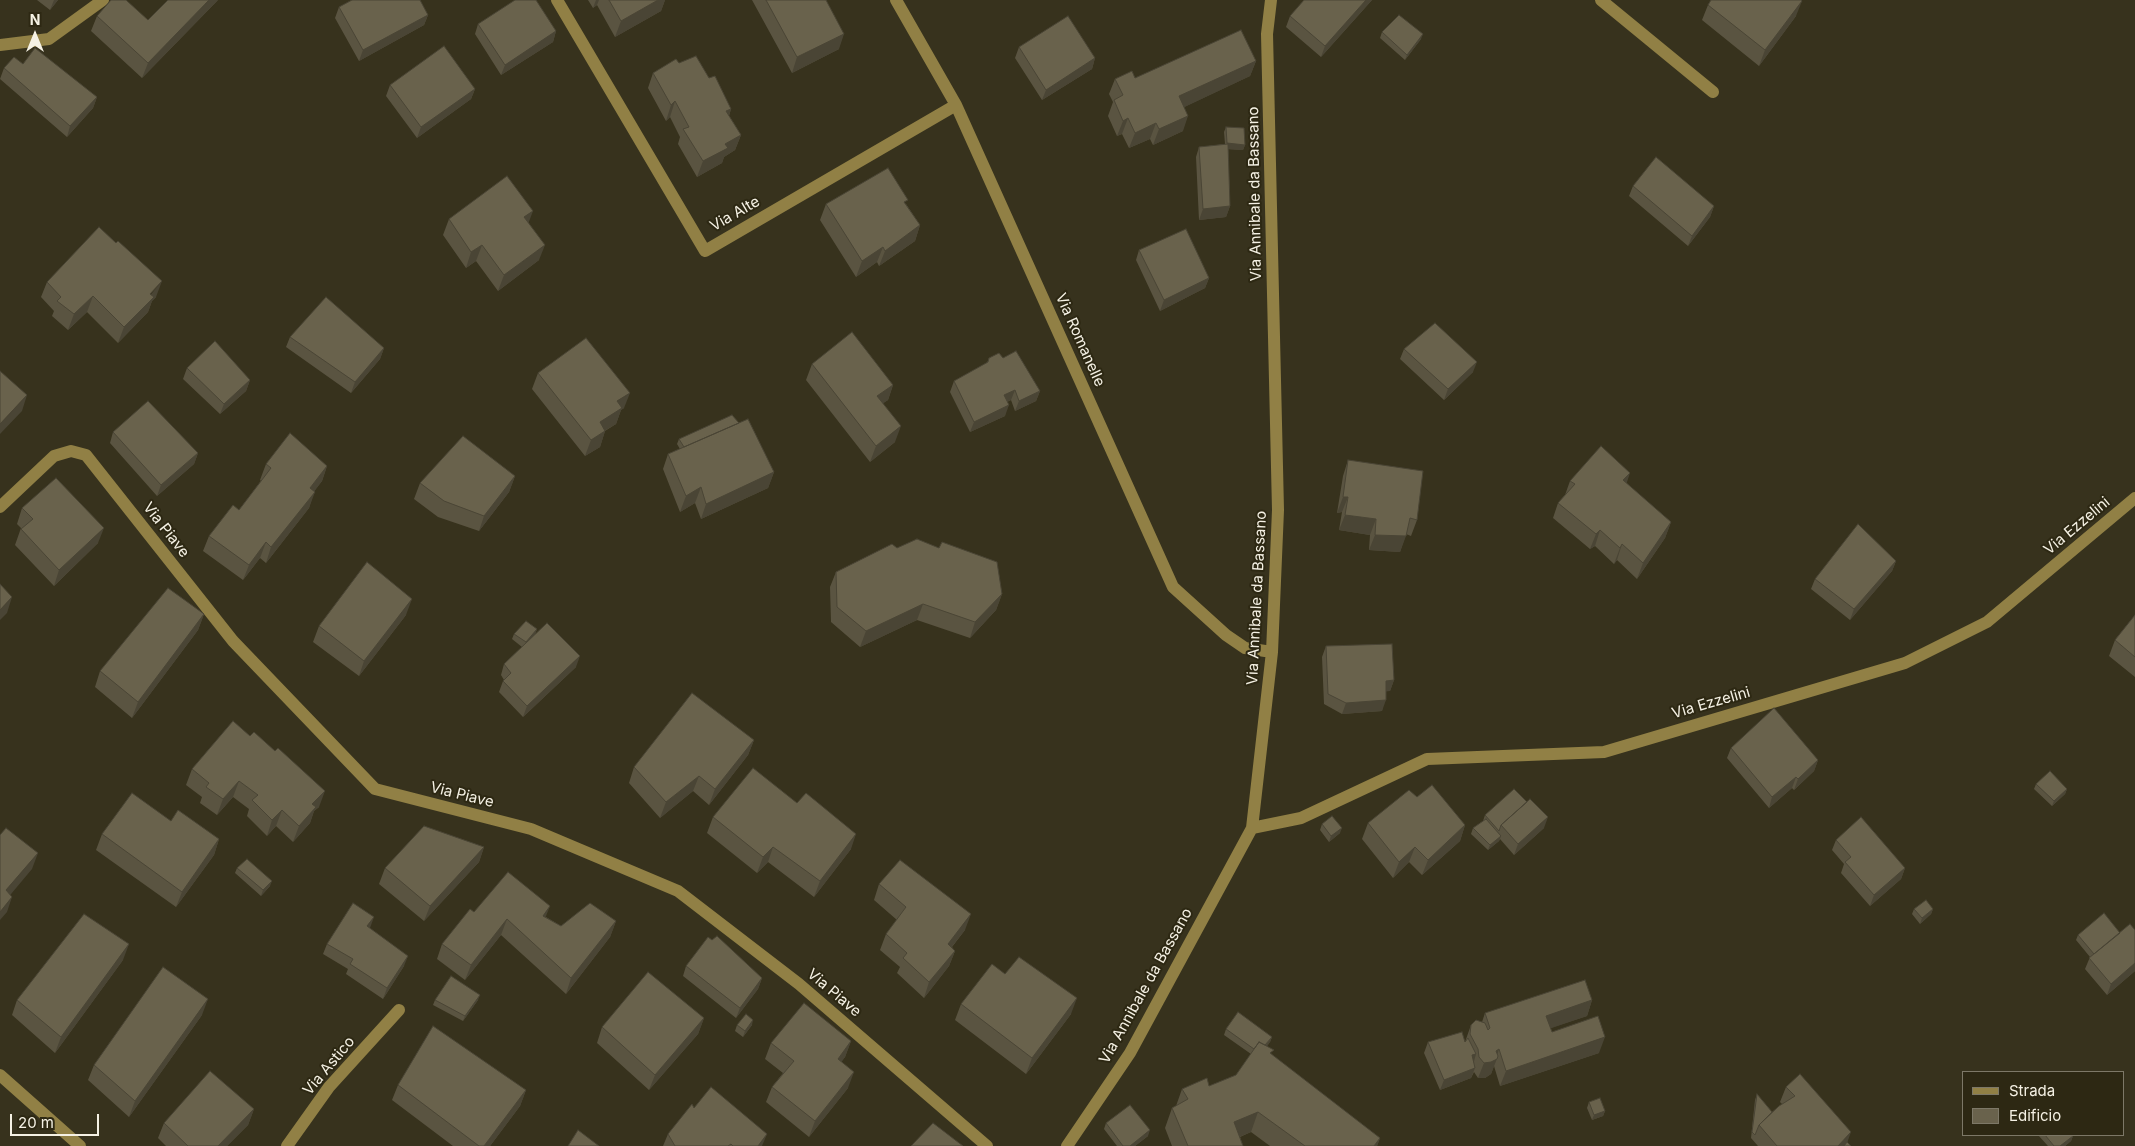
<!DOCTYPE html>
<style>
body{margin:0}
#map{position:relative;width:2135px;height:1146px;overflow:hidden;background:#37321d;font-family:Inter,sans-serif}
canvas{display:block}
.legend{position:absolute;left:1962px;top:1071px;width:162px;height:65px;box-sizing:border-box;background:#2d2813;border:1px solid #7d7867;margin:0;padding:6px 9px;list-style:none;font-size:15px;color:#f5f1e4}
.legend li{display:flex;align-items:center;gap:10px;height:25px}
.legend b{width:25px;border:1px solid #7d7867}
.north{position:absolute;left:10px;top:10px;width:50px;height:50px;-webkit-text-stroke:4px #2d2813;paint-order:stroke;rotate:0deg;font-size:14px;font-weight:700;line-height:20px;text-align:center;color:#f5f1e4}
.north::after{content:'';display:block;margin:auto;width:18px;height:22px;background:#f5f1e4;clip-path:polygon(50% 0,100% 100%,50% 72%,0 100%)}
.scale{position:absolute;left:10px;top:1114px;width:89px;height:22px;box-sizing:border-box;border:2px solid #f5f1e4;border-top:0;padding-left:6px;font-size:15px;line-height:18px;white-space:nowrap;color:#f5f1e4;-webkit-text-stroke:4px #2d2813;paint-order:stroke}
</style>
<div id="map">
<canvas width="2135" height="1146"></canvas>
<ul class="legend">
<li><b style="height:6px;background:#918045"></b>Strada</li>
<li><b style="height:14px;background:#69624c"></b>Edificio</li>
</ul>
<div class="north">N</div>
<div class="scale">20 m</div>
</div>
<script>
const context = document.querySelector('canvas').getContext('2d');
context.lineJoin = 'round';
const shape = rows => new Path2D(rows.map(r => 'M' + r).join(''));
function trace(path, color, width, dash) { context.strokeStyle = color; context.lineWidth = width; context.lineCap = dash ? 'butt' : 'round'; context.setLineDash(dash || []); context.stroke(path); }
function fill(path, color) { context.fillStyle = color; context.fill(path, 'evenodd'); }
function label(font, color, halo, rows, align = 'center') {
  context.font = font + ' Inter,sans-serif'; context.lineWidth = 4; context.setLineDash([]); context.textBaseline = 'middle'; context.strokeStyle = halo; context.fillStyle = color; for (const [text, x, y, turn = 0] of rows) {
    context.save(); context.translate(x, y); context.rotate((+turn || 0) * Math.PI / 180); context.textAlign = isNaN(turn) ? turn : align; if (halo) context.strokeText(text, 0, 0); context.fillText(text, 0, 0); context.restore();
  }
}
const minor = shape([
 [557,0,705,251,956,105],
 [896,0,956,105,1173,587,1226,635,1245,648,1272,652],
 [1601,0,1713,92],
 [0,45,49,39,103,0],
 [0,507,54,456,71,451,86,455,233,641,375,789,531,829,678,891,799,984,987,1146],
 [1252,828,1301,818,1427,759,1604,752,1905,663,1987,622,2135,498],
 [0,1075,80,1146],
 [287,1146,329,1087,399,1010],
 [1067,1146,1130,1053,1252,828,1272,652,1278,510,1267,34,1271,0]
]);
const wall = shape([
 [37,0,58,0,50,10],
 [218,0,142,78,91,31,97,16,148,20],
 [588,0,665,0,661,11,615,37,597,5,593,8],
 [752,0,826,0,839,49,792,73],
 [1372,0,1321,57,1286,27,1290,16],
 [1708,5,1796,16,1759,66,1702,20],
 [339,7,428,15,424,25,359,61,335,18],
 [478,24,556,31,553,42,501,75,475,34],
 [1382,32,1421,39,1405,60,1380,38],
 [1019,47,1095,58,1092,69,1042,100,1015,58],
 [1256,61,1250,76,1184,107,1183,131,1153,145,1150,139,1129,148,1122,134,1117,136,1108,116,1113,102,1109,94,1115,79,1135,78],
 [679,63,709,78,731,109,729,116,741,135,735,150,724,157,722,163,697,177,678,144,680,137,670,117,666,121,648,88,653,73],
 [23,64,97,97,93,108,67,137,0,79,4,68],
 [390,85,475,89,471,99,417,138,386,96],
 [1226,127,1245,145,1243,150,1228,149,1230,206,1226,217,1199,220,1196,157,1199,147,1225,144,1224,132],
 [1633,186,1714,206,1710,217,1688,246,1629,196],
 [826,204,906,204,920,225,915,241,879,266,877,262,856,277,820,220],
 [449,219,529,223,539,260,498,291,476,261,466,268,443,235],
 [1139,250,1209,278,1205,288,1160,311,1136,260],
 [47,282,156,297,152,301,148,312,118,343,87,312,68,330,52,316,54,311,41,297],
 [290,337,384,348,380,359,351,393,286,347],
 [1404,349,1473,372,1444,400,1400,359],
 [989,358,1003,358,1040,391,1036,401,1015,411,1011,400,1007,402,1005,416,970,432,950,392,954,381,987,363],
 [812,364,893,385,888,400,883,403,895,442,870,462,806,380],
 [187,368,250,380,246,391,220,414,183,379],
 [538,373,624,408,621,410,616,424,605,431,600,447,585,456,532,389],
 [113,432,198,453,194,464,157,496,110,443],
 [679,439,774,472,768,488,701,519,695,503,680,512,663,469,668,454,680,449,677,444],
 [1348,460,1417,520,1411,536,1406,534,1400,552,1369,550,1370,535,1339,530,1342,512,1337,513,1343,476],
 [266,464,327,466,322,481,314,491,309,508,266,563,260,558,243,580,203,551,209,536,239,510,261,481,260,480],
 [515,476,509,492,479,531,438,517,414,499,420,483],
 [1570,481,1626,483,1671,522,1665,538,1637,579,1617,560,1614,564,1595,546,1590,549,1553,518,1558,503,1565,495],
 [22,508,98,543,54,586,15,545,21,528,17,524],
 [897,548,1002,594,996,610,970,638,917,620,860,647,831,622,830,587,836,572],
 [1896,561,1892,571,1850,620,1811,589,1815,579],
 [204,614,198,630,132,718,95,687,100,671],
 [406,615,359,676,313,642,319,626],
 [2135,615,2135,677,2109,656,2115,640],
 [537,629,535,634,576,667,523,717,499,692,503,681,504,680,501,675,504,664,522,647,512,639,514,634],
 [1326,646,1394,680,1390,691,1386,691,1382,711,1342,714,1324,704,1322,657],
 [233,721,319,807,314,811,310,823,293,842,276,826,267,836,247,816,249,809,233,797,217,815,200,803,202,797,186,785,192,769],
 [754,740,748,755,709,805,693,791,660,818,629,783,634,767],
 [1731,748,1818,760,1814,771,1794,790,1792,788,1769,808,1727,758],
 [2036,784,2067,789,2065,794,2052,806,2034,789],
 [1417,797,1465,825,1460,841,1422,875,1409,862,1393,878,1362,839,1368,823],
 [1485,815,1544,828,1514,855,1500,839,1499,841,1488,850,1471,834,1473,828,1483,821],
 [713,817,851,849,814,897,768,862,757,873,707,833],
 [171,821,219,839,214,855,176,907,96,850,102,834],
 [1322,824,1340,833,1329,842,1320,830],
 [1836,840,1905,868,1901,879,1870,906,1841,873,1844,864,1832,850],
 [484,847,479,862,424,921,379,884,385,868],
 [237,868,270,886,261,896,235,873],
 [879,884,965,930,952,947,955,951,949,966,924,998,897,973,900,967,880,950,886,934,897,920,874,900],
 [1914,909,1933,909,1931,914,1920,924,1912,914],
 [474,912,546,917,561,926,616,921,610,937,566,994,501,935,465,980,437,959,442,944],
 [370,928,404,966,383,999,346,974,348,969,323,954,327,944],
 [2135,930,2135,971,2107,995,2085,969,2090,957,2076,940,2078,935,2120,933],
 [123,960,55,1053,12,1015,17,1000],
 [686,966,762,978,758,989,736,1018,683,976],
 [1005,974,1071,1014,1026,1074,955,1020,961,1004],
 [435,1000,478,1000,463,1021,433,1005],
 [1592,1000,1587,1016,1550,1028,1552,1032,1599,1053,1500,1086,1494,1066,1491,1074,1485,1078,1478,1078,1474,1072,1471,1078,1440,1090,1424,1053,1428,1042,1465,1042,1471,1025,1482,1022,1485,1013],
 [202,1015,129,1117,88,1080,94,1065],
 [704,1018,698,1034,649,1090,597,1043,602,1027],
 [737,1025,752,1025,743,1037,735,1031],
 [1226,1029,1272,1037,1270,1042,1267,1046,1272,1055,1380,1138,1377,1146,1270,1146,1251,1132,1240,1137,1243,1146,1172,1146,1165,1128,1172,1108,1176,1106,1182,1089,1209,1086,1236,1075,1251,1054,1224,1035],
 [851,1041,845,1057,841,1062,848,1088,809,1137,766,1102,772,1087,783,1073,765,1059,771,1043],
 [398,1085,526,1090,520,1106,490,1146,453,1146,392,1100],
 [1786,1087,1847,1142,1851,1146,1758,1146,1751,1138,1755,1100,1757,1094,1772,1112,1782,1104,1780,1102],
 [1589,1102,1605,1111,1603,1116,1592,1120,1587,1108],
 [694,1108,762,1146,663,1146,668,1134],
 [254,1109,248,1125,227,1146,166,1146,158,1138,164,1123],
 [1106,1123,1148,1136,1135,1146,1117,1146,1104,1129],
 [2038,1135,2072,1135,2073,1136,2071,1141,2065,1146,2048,1146]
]);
const shadedWall = shape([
 [54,0,58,0,50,10],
 [209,0,218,0,142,78,148,63],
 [596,0,599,0,597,5,593,8],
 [658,0,665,0,661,11,615,37,621,21],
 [1366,0,1372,0,1321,57,1325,46],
 [1802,1,1796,16,1759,66,1765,50],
 [428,15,424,25,359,61,363,50],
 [556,31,553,42,501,75,505,65],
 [844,34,839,49,792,73,797,57],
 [1423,34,1421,39,1405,60,1407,55],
 [1095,58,1092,69,1042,100,1046,90],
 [1256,61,1250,76,1174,112,1179,96],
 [475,89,471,99,417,138,421,127],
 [97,97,93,108,67,137,70,126],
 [675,101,670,117,666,121,671,105],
 [731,109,726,125,726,111],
 [1188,116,1183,131,1153,145,1159,129],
 [1128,118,1122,134,1117,136,1123,121],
 [1156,123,1150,139,1129,148,1135,133],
 [741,135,735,150,724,157,722,163,697,177,703,161,725,144],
 [1227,143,1245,145,1243,150,1225,149],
 [1230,206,1226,217,1199,220,1203,209],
 [1714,206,1710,217,1688,246,1692,236],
 [533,211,527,227,524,217],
 [920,225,915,241,879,266,885,251],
 [482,245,476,261,466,268,471,252],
 [545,245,539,260,498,291,504,275],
 [883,247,877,262,856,277,862,261],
 [1209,278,1205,288,1160,311,1164,300],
 [162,281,156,297,152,301,148,312,118,343,124,327],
 [93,296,87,312,68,330,74,314],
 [384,348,380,359,351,393,355,382],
 [1477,362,1473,372,1444,400,1448,389],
 [250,380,246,391,220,414,224,404],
 [893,385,888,400,872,411,877,396],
 [1015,390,1011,400,1000,405,1004,395],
 [1040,391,1036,401,1015,411,1019,401],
 [630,393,624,408,621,410,616,424,594,437,600,422,617,401],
 [27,395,22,411,0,434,0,424],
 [1009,405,1005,416,970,432,974,422],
 [901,426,895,442,870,462,876,446],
 [605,431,600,447,585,456,591,440],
 [198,453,194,464,157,496,161,485],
 [327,466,322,481,305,504,310,488],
 [774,472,768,488,701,519,706,504],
 [1630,473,1625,488,1623,480],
 [515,476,509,492,479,531,484,516],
 [701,487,695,503,680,512,686,496],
 [315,492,309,508,266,563,271,547],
 [1343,497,1348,497,1342,512,1337,513],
 [1345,515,1376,519,1370,535,1339,530],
 [1671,522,1665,538,1637,579,1643,563],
 [104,528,98,543,54,586,59,570],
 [1600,530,1595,546,1590,549,1596,534],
 [1375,535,1406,536,1400,552,1369,550],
 [266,542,260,558,243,580,249,565],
 [1622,544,1617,560,1614,564,1620,548],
 [1896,561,1892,571,1850,620,1854,609],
 [1002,594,996,610,970,638,975,622],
 [12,597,7,613,0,620,0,610],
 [412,599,406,615,359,676,364,661],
 [923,604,917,620,860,647,866,631],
 [204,614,198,630,132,718,138,702],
 [537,629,535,635,524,648,526,642],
 [580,656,576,667,523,717,527,706],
 [1394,680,1390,691,1382,692,1386,681],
 [1386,700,1382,711,1342,714,1346,703],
 [754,740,748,755,709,805,715,789],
 [1818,760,1814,771,1794,790,1798,779],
 [699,776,693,791,660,818,666,802],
 [1796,777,1792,788,1769,808,1772,797],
 [239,781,233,797,217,815,223,799],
 [2067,789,2065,794,2052,806,2054,801],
 [325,791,319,807,314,811,310,823,293,842,299,826,312,804],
 [282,810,276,826,267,836,272,820],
 [1548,817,1544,828,1514,855,1518,844],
 [1465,825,1460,841,1422,875,1428,860],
 [1342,828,1340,833,1329,842,1331,836],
 [856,834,851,849,814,897,820,881],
 [1501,836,1499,841,1488,850,1490,845],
 [219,839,214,855,176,907,182,892],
 [484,847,479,862,424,921,430,906],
 [773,847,768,862,757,873,763,857],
 [1415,847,1409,862,1393,878,1399,862],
 [38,853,32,869,1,906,6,890],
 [1905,868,1901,879,1870,906,1874,895],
 [272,881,270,886,261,896,263,890],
 [12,897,7,912,0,920,0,912],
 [550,906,544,921,543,916],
 [1933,909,1931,914,1920,924,1922,918],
 [971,914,965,930,942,959,948,944],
 [374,917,370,928,363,937,367,926],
 [507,919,501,935,465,980,471,965],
 [616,921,610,937,566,994,571,978],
 [129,944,123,960,55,1053,61,1037],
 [955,951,949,966,924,998,929,982],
 [408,956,404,966,383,999,387,988],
 [2135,963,2135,971,2107,995,2111,984],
 [762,978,758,989,736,1018,740,1008],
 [480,995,478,1000,463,1021,465,1016],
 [1077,998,1071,1014,1026,1074,1032,1058],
 [208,999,202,1015,129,1117,135,1101],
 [1592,1000,1587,1016,1540,1032,1546,1016],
 [704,1018,698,1034,649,1090,655,1075],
 [753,1020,752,1025,743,1037,745,1031],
 [1272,1037,1270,1042,1258,1059,1260,1053],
 [1605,1037,1599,1053,1500,1086,1506,1071],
 [851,1041,845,1057,832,1075,838,1059],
 [1499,1049,1496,1059,1498,1056,1491,1074,1485,1078,1478,1078,1484,1063,1496,1051],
 [1476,1054,1473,1065,1472,1055],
 [1475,1068,1471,1078,1440,1090,1444,1080],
 [854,1072,848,1088,809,1137,815,1121],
 [526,1090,520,1106,490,1146,484,1146],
 [254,1109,248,1125,227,1146,218,1146],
 [1605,1111,1603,1116,1592,1120,1594,1115],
 [1258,1112,1251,1132,1227,1142,1234,1122],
 [1150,1130,1148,1136,1135,1146,1130,1146],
 [1851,1132,1846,1146,1838,1146],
 [767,1134,762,1146,758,1146],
 [2073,1136,2071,1141,2065,1146,2060,1146],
 [1380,1138,1377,1146,1374,1146]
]);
const building = shape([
 [111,0,126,0,148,20,168,0,209,0,148,63,97,16,111,0],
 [352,0,420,0,428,15,363,50,339,7,352,0],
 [515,0,536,0,556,31,505,65,478,24,515,0],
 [609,0,658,0,621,21,609,0],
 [766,0,826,0,844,34,797,57,766,0],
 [1304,0,1366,0,1325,46,1290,16,1304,0],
 [1711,0,1801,0,1802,1,1765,50,1708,5,1711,0],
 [1399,15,1423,34,1407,55,1382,32,1399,15],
 [1068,16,1095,58,1046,90,1019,47,1068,16],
 [1241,30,1256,61,1179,96,1188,116,1159,129,1156,123,1135,133,1128,118,1123,121,1114,100,1123,95,1115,79,1132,71,1135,78,1241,30],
 [444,46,475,89,421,127,390,85,444,46],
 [35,48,97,97,70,126,4,68,14,57,23,64,35,48],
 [696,56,709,78,715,76,731,109,726,111,741,135,725,144,728,148,703,161,683,129,689,127,675,101,671,105,653,73,676,59,679,63,696,56],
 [1226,127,1244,128,1245,145,1227,143,1226,127],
 [1228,144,1230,206,1203,209,1199,147,1228,144],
 [1656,157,1714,206,1692,236,1633,186,1656,157],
 [888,168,908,200,904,202,920,225,885,251,883,247,862,261,826,204,888,168],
 [507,176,533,211,524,217,545,245,504,275,482,245,471,252,449,219,507,176],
 [99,227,116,243,118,241,162,281,150,294,154,297,124,327,93,296,74,314,57,301,61,297,47,282,99,227],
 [1186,229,1209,278,1164,300,1139,250,1186,229],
 [326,297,384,348,355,382,290,337,326,297],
 [1435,323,1477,362,1448,389,1404,349,1435,323],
 [852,332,893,385,877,396,901,426,876,446,812,364,852,332],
 [586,338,630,393,617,401,622,408,600,422,605,431,591,440,538,373,586,338],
 [215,341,250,380,224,404,187,368,215,341],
 [1016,351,1040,391,1019,401,1015,390,1004,395,1009,405,974,422,954,381,988,362,989,358,999,353,1003,358,1016,351],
 [0,371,27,395,0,424,0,371],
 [148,401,198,453,161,485,113,432,148,401],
 [732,415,739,423,684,447,679,439,732,415],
 [748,419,774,472,706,504,701,487,686,496,668,454,748,419],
 [290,433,327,466,310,488,315,492,271,547,266,542,249,565,209,536,233,505,239,510,271,468,266,464,290,433],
 [463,436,515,476,484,516,444,501,420,483,463,436],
 [1601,446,1630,473,1623,480,1671,522,1643,563,1622,544,1620,548,1600,530,1596,534,1558,503,1575,484,1570,481,1601,446],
 [1348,460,1423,471,1417,520,1410,518,1406,536,1375,535,1376,519,1345,515,1348,497,1343,497,1348,460],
 [56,478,104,528,59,570,21,529,33,519,22,508,56,478],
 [1858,524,1896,561,1854,609,1815,579,1858,524],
 [917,539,939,548,942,542,997,562,1002,594,975,622,923,604,866,631,837,607,836,572,892,544,897,548,917,539],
 [367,562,412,599,364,661,319,626,367,562],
 [0,584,12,597,0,610,0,584],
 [168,588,204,614,138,702,100,671,168,588],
 [2135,615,2135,657,2115,640,2135,615],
 [526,621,537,629,526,642,514,634,526,621],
 [547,623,580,656,527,706,503,681,511,673,504,664,547,623],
 [1392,644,1394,680,1386,681,1386,700,1346,703,1328,694,1326,646,1392,644],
 [692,693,754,740,715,789,699,776,666,802,634,767,692,693],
 [1774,708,1818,760,1798,779,1796,777,1772,797,1731,748,1774,708],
 [233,721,250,736,254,732,275,751,278,748,325,791,312,804,316,807,299,826,282,810,272,820,252,800,258,795,239,781,223,799,206,787,209,783,192,769,233,721],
 [753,768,797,803,806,793,856,834,820,881,773,847,763,857,713,817,753,768],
 [2050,771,2067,789,2054,801,2036,784,2050,771],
 [1432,785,1465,825,1428,860,1415,847,1399,862,1368,823,1409,790,1417,797,1432,785],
 [1514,789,1527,802,1501,825,1499,831,1485,815,1514,789],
 [132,793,171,821,178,810,219,839,182,892,102,834,132,793],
 [1530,799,1548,817,1518,844,1501,825,1530,799],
 [1332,816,1342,828,1331,836,1322,824,1332,816],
 [1861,817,1905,868,1874,895,1845,862,1851,857,1836,840,1861,817],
 [1486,819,1501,836,1490,845,1473,828,1486,819],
 [424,826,484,847,430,906,385,868,424,826],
 [6,828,38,853,6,890,12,897,0,912,0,835,6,828],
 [247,859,272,881,263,890,237,868,247,859],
 [900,860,971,914,948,944,955,951,929,982,903,958,907,953,886,934,906,907,879,884,900,860],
 [508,872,550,906,543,916,561,926,590,903,616,921,571,978,507,919,471,965,442,944,470,909,474,912,508,872],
 [1926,900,1933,909,1922,918,1914,909,1926,900],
 [353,903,374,917,367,926,408,956,387,988,350,964,353,959,327,944,353,903],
 [2104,913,2120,933,2094,954,2078,935,2104,913],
 [84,914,129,944,61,1037,17,1000,84,914],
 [2130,924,2135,930,2135,963,2111,984,2089,958,2130,924],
 [717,936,762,978,740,1008,686,966,708,937,712,940,717,936],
 [1019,957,1077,998,1032,1058,961,1004,992,964,1005,974,1019,957],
 [163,967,208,999,135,1101,94,1065,163,967],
 [648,972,704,1018,655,1075,602,1027,648,972],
 [451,976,480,995,465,1016,435,1000,451,976],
 [1585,980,1592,1000,1546,1016,1552,1032,1598,1016,1605,1037,1506,1071,1499,1049,1496,1051,1498,1056,1497,1059,1491,1062,1484,1063,1479,1057,1478,1049,1470,1034,1471,1025,1476,1020,1485,1023,1488,1030,1490,1028,1485,1013,1585,980],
 [804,1003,851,1041,838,1059,854,1072,815,1121,772,1087,794,1061,771,1043,804,1003],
 [1238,1012,1272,1037,1265,1045,1259,1042,1254,1049,1226,1029,1238,1012],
 [746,1014,753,1020,745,1031,737,1025,746,1014],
 [433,1026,526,1090,484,1146,479,1146,398,1085,433,1026],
 [1462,1032,1465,1042,1468,1038,1476,1054,1472,1055,1475,1068,1444,1080,1428,1042,1462,1032],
 [1259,1042,1274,1050,1270,1053,1380,1138,1374,1146,1305,1146,1258,1112,1234,1122,1243,1146,1188,1146,1172,1108,1188,1099,1182,1089,1207,1078,1209,1086,1236,1075,1259,1042],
 [210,1071,254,1109,218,1146,188,1146,164,1123,210,1071],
 [1800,1074,1851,1132,1838,1146,1777,1146,1759,1125,1779,1106,1795,1096,1786,1087,1800,1074],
 [711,1087,767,1134,758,1146,733,1146,731,1144,728,1146,675,1146,668,1134,692,1104,694,1108,711,1087],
 [1757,1094,1772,1112,1759,1125,1755,1135,1752,1132,1757,1094],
 [1600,1098,1605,1111,1594,1115,1589,1102,1600,1098],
 [1130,1105,1150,1130,1130,1146,1123,1146,1106,1123,1130,1105],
 [933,1123,963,1146,911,1146,933,1123],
 [578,1130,599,1146,568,1146,578,1130],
 [2045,1135,2072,1135,2073,1136,2060,1146,2054,1146,2045,1135],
 [1847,1142,1851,1146,1844,1146,1847,1142]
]);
const streetNames = [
 ["Via Annibale da Bassano",1255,194,-91],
 ["Via Alte",735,214,-30],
 ["Via Romanelle",1080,340,66],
 ["Via Ezzelini",2077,526,-40],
 ["Via Piave",166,530,52],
 ["Via Annibale da Bassano",1257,598,-87],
 ["Via Ezzelini",1711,703,-16],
 ["Via Piave",462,795,14],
 ["Via Annibale da Bassano",1146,986,-61],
 ["Via Piave",834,993,40],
 ["Via Astico",329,1066,-50]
];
trace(minor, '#918045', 12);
fill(wall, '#5a5441');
fill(shadedWall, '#4a4535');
fill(building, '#69624c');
trace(building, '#4a4535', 1);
label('15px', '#f5f1e4', '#2d2813', streetNames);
</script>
